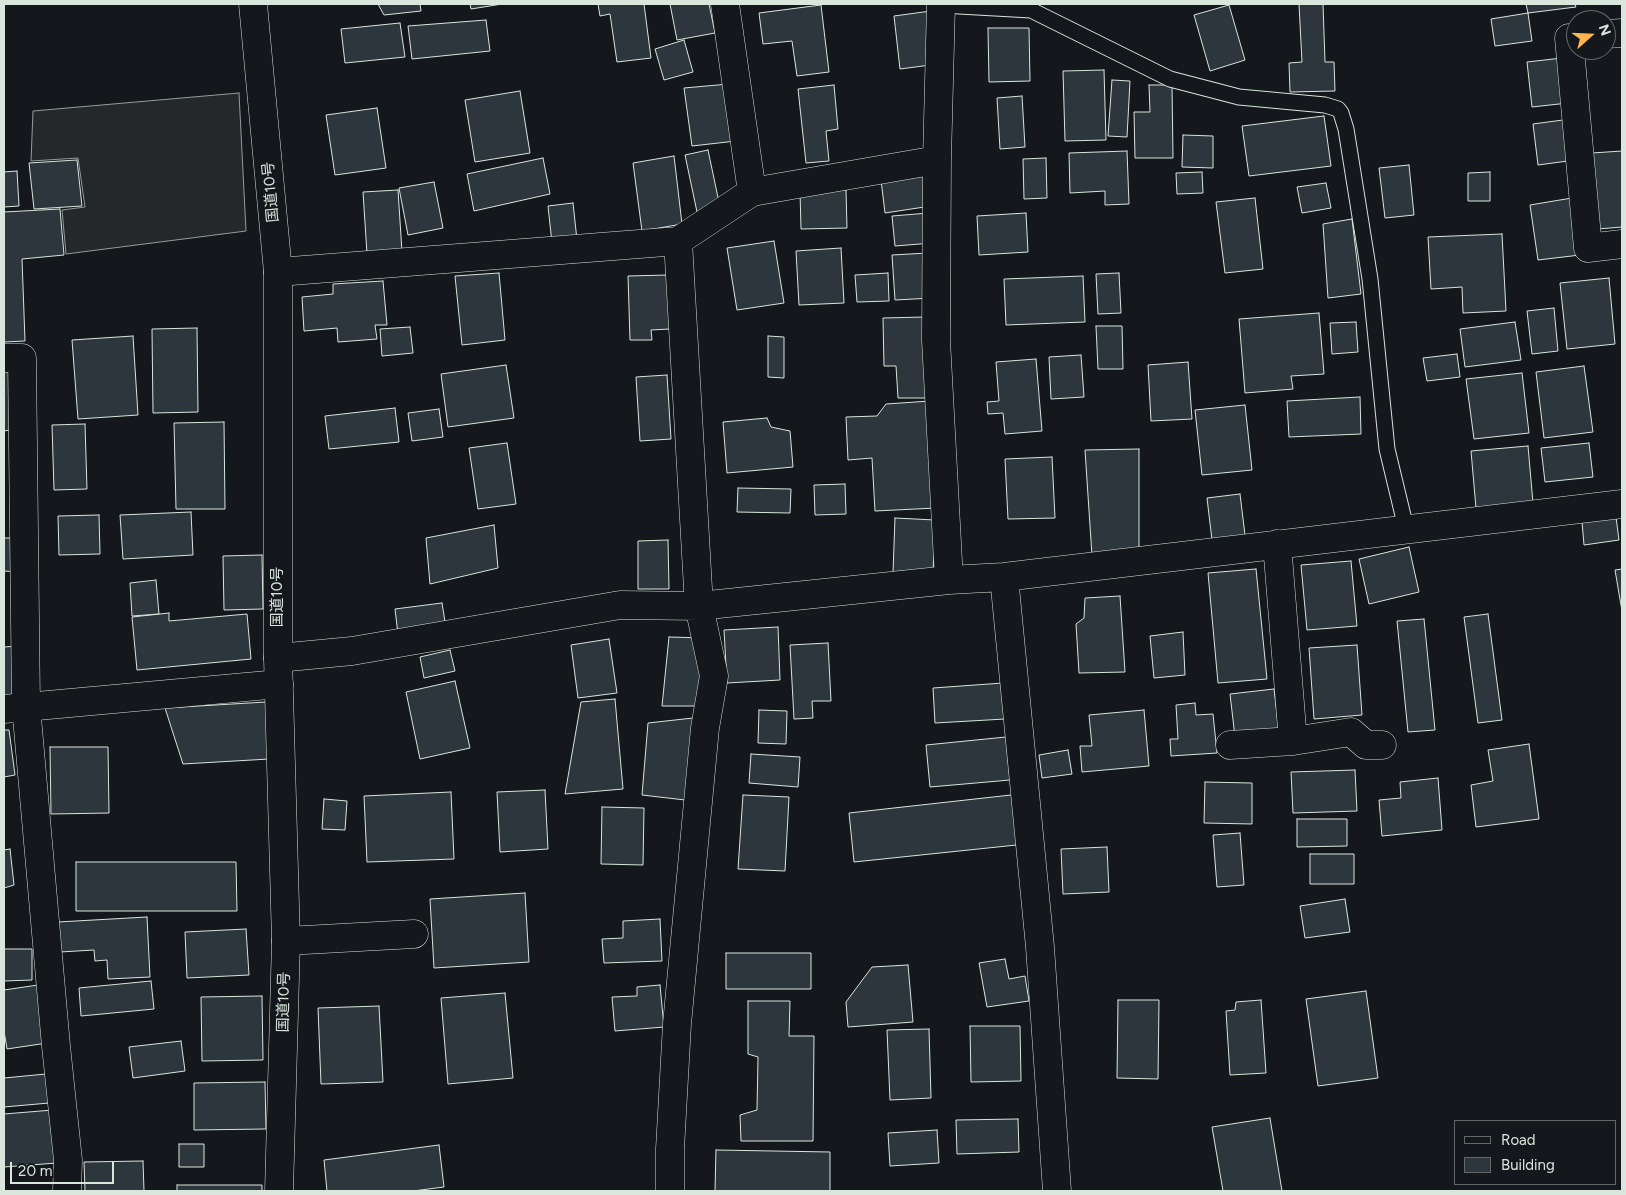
<!DOCTYPE html>
<meta charset="utf-8">
<style>
body{margin:0}
#map{position:relative;width:1626px;height:1195px;overflow:hidden;background:#14181c;font-family:Figtree,sans-serif}
canvas{display:block}
.frame{position:absolute;inset:0;border:5px solid #d8e6dc;pointer-events:none}
.legend{position:absolute;left:1454px;top:1120px;width:162px;height:65px;box-sizing:border-box;background:#14181c;border:1px solid #626a69;margin:0;padding:6px 9px;list-style:none;font-size:15px;color:#d8e6dc}
.legend li{display:flex;align-items:center;gap:10px;height:25px}
.legend b{width:25px;border:1px solid #626a69}
.north{position:absolute;left:1566px;top:10px;width:50px;height:50px;box-sizing:border-box;background:#14181c;border:1px solid #626a69;border-radius:50%;rotate:70deg;font-size:14px;font-weight:700;line-height:20px;text-align:center;color:#d8e6dc}
.north::after{content:'';display:block;margin:auto;width:18px;height:22px;background:#ffb74d;clip-path:polygon(50% 0,100% 100%,50% 72%,0 100%)}
.scale{position:absolute;left:10px;top:1162px;width:104px;height:22px;box-sizing:border-box;border:2px solid #d8e6dc;border-top:0;padding-left:6px;font-size:15px;line-height:18px;white-space:nowrap;color:#d8e6dc;-webkit-text-stroke:4px #14181c;paint-order:stroke}
</style>
<div id="map">
<canvas width="1626" height="1195"></canvas>
<div class="frame"></div>
<ul class="legend">
<li><b style="height:6px;background:#14181c"></b>Road</li>
<li><b style="height:14px;background:#2c363c"></b>Building</li>
</ul>
<div class="north">N</div>
<div class="scale">20 m</div>
</div>
<script>
const context = document.querySelector('canvas').getContext('2d');
context.lineJoin = 'round';
function fill(path, color) { context.fillStyle = color; context.fill(path, 'evenodd'); }
const shape = rows => new Path2D(rows.map(r => 'M' + r).join(''));
function trace(path, color, width, dash) { context.strokeStyle = color; context.lineWidth = width; context.lineCap = dash ? 'butt' : 'round'; context.setLineDash(dash || []); context.stroke(path); }
function label(font, color, halo, rows, align = 'center') {
  context.font = font + ' Figtree,"Noto Sans JP",sans-serif'; context.lineWidth = 4; context.setLineDash([]); context.textBaseline = 'middle'; context.strokeStyle = halo; context.fillStyle = color; for (const [text, x, y, turn = 0] of rows) {
    context.save(); context.translate(x, y); context.rotate((+turn || 0) * Math.PI / 180); context.textAlign = isNaN(turn) ? turn : align; if (halo) context.strokeText(text, 0, 0); context.fillText(text, 0, 0); context.restore();
  }
}
const parking = shape([
 [239,93,246,231,66,254,62,210,85,207,78,158,31,161,33,111,239,93]
]);
const building = shape([
 [378,4,420,4,421,11,384,15,378,4],
 [470,4,502,4,471,9,470,4],
 [598,4,644,4,651,58,617,62,610,14,600,16,598,4],
 [670,4,709,4,715,33,677,40,670,4],
 [1299,4,1323,4,1325,62,1334,62,1335,91,1290,92,1289,63,1302,62,1299,4],
 [1526,4,1575,4,1576,7,1528,13,1526,4],
 [821,5,829,72,797,76,792,41,763,44,759,13,821,5],
 [1229,5,1245,60,1210,71,1194,15,1229,5],
 [931,11,938,64,900,69,894,16,931,11],
 [1528,13,1532,41,1495,46,1491,19,1528,13],
 [486,20,490,51,412,59,408,26,486,20],
 [400,23,405,57,345,63,341,29,400,23],
 [988,28,1029,28,1030,81,989,82,988,28],
 [684,40,693,72,664,80,655,49,684,40],
 [1562,58,1568,103,1532,107,1527,62,1562,58],
 [1104,70,1106,140,1065,141,1063,71,1104,70],
 [1112,80,1130,81,1127,137,1108,136,1112,80],
 [729,84,736,141,692,146,684,88,729,84],
 [834,85,838,129,826,131,829,161,806,163,798,89,834,85],
 [1149,85,1172,85,1173,158,1135,158,1134,112,1150,112,1149,85],
 [520,91,530,153,475,162,465,100,520,91],
 [1022,96,1025,147,1000,149,997,98,1022,96],
 [377,108,386,168,335,175,326,115,377,108],
 [1324,116,1331,166,1249,176,1242,126,1324,116],
 [1563,120,1568,161,1538,165,1533,124,1563,120],
 [1183,135,1213,136,1213,168,1182,167,1183,135],
 [708,150,720,207,697,212,685,155,708,150],
 [1127,151,1129,204,1105,205,1105,191,1070,193,1069,153,1127,151],
 [1622,151,1622,227,1598,229,1592,153,1622,151],
 [674,156,682,224,642,231,633,163,674,156],
 [543,158,550,194,474,211,467,174,543,158],
 [1046,158,1047,198,1024,199,1023,159,1046,158],
 [77,160,82,206,34,209,29,163,77,160],
 [1409,165,1414,215,1385,218,1379,168,1409,165],
 [17,171,19,206,4,207,4,172,17,171],
 [1202,172,1203,193,1177,194,1176,173,1202,172],
 [1490,172,1490,201,1468,201,1468,173,1490,172],
 [925,173,931,206,885,213,881,180,925,173],
 [434,182,443,228,408,235,399,188,434,182],
 [1326,183,1331,208,1302,213,1297,187,1326,183],
 [398,190,402,252,367,254,363,192,398,190],
 [846,190,847,228,801,229,800,191,846,190],
 [1255,198,1263,269,1225,273,1216,202,1255,198],
 [1572,198,1580,255,1538,260,1530,205,1572,198],
 [573,203,577,240,552,243,548,206,573,203],
 [60,209,64,255,22,259,25,341,4,342,4,212,60,209],
 [929,213,932,243,895,246,892,216,929,213],
 [1026,213,1028,252,979,255,977,216,1026,213],
 [1352,219,1361,294,1328,298,1323,224,1352,219],
 [1502,234,1506,311,1463,313,1462,287,1431,289,1428,237,1502,234],
 [774,241,784,303,737,310,727,248,774,241],
 [841,248,844,303,799,305,796,251,841,248],
 [928,253,932,298,895,300,892,255,928,253],
 [499,273,505,340,462,345,455,276,499,273],
 [888,273,889,301,857,302,855,275,888,273],
 [1119,273,1121,313,1098,314,1096,274,1119,273],
 [668,275,670,329,651,330,652,340,630,340,628,276,668,275],
 [1083,276,1085,322,1006,325,1004,279,1083,276],
 [1609,278,1615,344,1567,349,1560,283,1609,278],
 [383,281,387,325,375,325,377,339,338,342,337,328,304,331,302,297,333,294,333,284,383,281],
 [1554,308,1558,351,1532,354,1527,311,1554,308],
 [1319,313,1324,374,1291,376,1293,389,1245,393,1239,319,1319,313],
 [925,317,927,398,898,398,896,366,884,366,883,318,925,317],
 [1356,322,1358,352,1332,354,1330,323,1356,322],
 [1515,322,1521,360,1465,367,1460,329,1515,322],
 [1096,326,1122,326,1123,369,1098,369,1096,326],
 [410,327,413,353,382,356,380,329,410,327],
 [197,328,198,412,153,413,152,329,197,328],
 [133,336,138,415,78,419,72,340,133,336],
 [768,336,784,337,784,378,768,377,768,336],
 [1457,354,1460,377,1427,381,1423,358,1457,354],
 [1081,355,1084,397,1051,399,1049,357,1081,355],
 [1036,359,1042,431,1005,434,1003,413,988,414,987,402,999,401,996,362,1036,359],
 [1188,362,1192,419,1151,421,1148,365,1188,362],
 [4,365,14,365,16,429,4,431,4,365],
 [506,365,514,418,448,427,441,374,506,365],
 [1584,366,1593,432,1544,438,1536,372,1584,366],
 [1522,373,1529,433,1474,439,1466,379,1522,373],
 [667,375,671,439,640,441,636,377,667,375],
 [1360,397,1361,434,1289,437,1287,401,1360,397],
 [930,401,936,508,875,511,872,458,848,460,846,417,877,416,886,404,930,401],
 [1245,405,1252,470,1202,475,1195,410,1245,405],
 [395,408,399,442,329,449,325,416,395,408],
 [439,409,443,437,412,441,408,413,439,409],
 [767,418,771,427,790,431,793,467,727,473,723,422,767,418],
 [224,422,225,509,176,509,174,423,224,422],
 [85,424,87,489,54,490,52,425,85,424],
 [507,443,516,504,478,509,469,448,507,443],
 [1589,443,1593,477,1545,482,1541,448,1589,443],
 [1528,446,1533,503,1476,508,1471,451,1528,446],
 [1139,449,1139,552,1092,556,1085,450,1139,449],
 [1052,457,1055,518,1008,519,1005,459,1052,457],
 [845,484,846,514,815,515,814,485,845,484],
 [738,488,791,489,790,513,737,512,738,488],
 [1240,494,1245,535,1212,540,1207,498,1240,494],
 [191,512,193,555,123,559,120,515,191,512],
 [99,515,100,554,59,555,58,516,99,515],
 [1616,517,1619,540,1584,545,1582,522,1616,517],
 [895,518,935,520,933,574,893,573,895,518],
 [494,525,498,568,430,584,426,538,494,525],
 [4,538,20,538,19,572,4,571,4,538],
 [668,540,669,589,638,589,638,541,668,540],
 [1409,547,1419,592,1369,604,1359,559,1409,547],
 [262,555,263,609,224,610,223,556,262,555],
 [1351,561,1357,626,1307,630,1301,565,1351,561],
 [1256,569,1267,679,1218,683,1208,573,1256,569],
 [1622,569,1622,611,1615,570,1622,569],
 [156,580,159,614,132,616,130,583,156,580],
 [1120,596,1125,672,1079,673,1076,624,1084,618,1085,598,1120,596],
 [442,603,446,628,398,634,395,609,442,603],
 [169,613,169,621,247,614,251,659,137,670,132,617,169,613],
 [1488,614,1502,720,1478,723,1464,617,1488,614],
 [1424,619,1435,730,1408,732,1397,621,1424,619],
 [778,627,780,680,727,683,724,630,778,627],
 [1183,632,1185,675,1154,678,1150,636,1183,632],
 [669,637,704,638,701,706,662,706,669,637],
 [609,639,617,693,578,698,571,645,609,639],
 [828,643,831,701,812,701,813,718,794,719,790,645,828,643],
 [1357,645,1362,715,1314,719,1309,648,1357,645],
 [19,646,23,694,4,696,4,647,19,646],
 [450,650,455,671,424,678,420,657,450,650],
 [455,681,470,748,420,759,406,692,455,681],
 [1003,683,1005,719,935,723,933,688,1003,683],
 [1274,689,1279,731,1235,737,1230,694,1274,689],
 [615,699,623,789,565,794,581,702,615,699],
 [266,702,269,759,183,764,165,708,266,702],
 [1195,703,1196,715,1213,714,1217,753,1171,756,1170,739,1178,739,1176,705,1195,703],
 [759,710,787,711,786,744,758,743,759,710],
 [1144,710,1149,766,1082,772,1080,746,1092,746,1089,715,1144,710],
 [693,718,685,800,642,795,648,723,693,718],
 [4,730,9,730,15,775,4,777,4,730],
 [1006,737,1010,780,930,787,926,745,1006,737],
 [1529,744,1539,819,1476,827,1471,785,1493,781,1488,750,1529,744],
 [50,747,108,747,109,813,51,814,50,747],
 [1068,750,1072,774,1042,778,1039,755,1068,750],
 [751,754,800,757,798,787,749,783,751,754],
 [1355,770,1357,811,1293,813,1291,772,1355,770],
 [1438,778,1442,830,1382,836,1379,800,1401,798,1400,782,1438,778],
 [1205,782,1252,783,1252,824,1204,823,1205,782],
 [545,790,548,849,500,852,497,792,545,790],
 [451,792,454,859,367,862,364,796,451,792],
 [1020,794,1026,844,854,862,849,813,1020,794],
 [743,795,789,797,785,871,738,869,743,795],
 [324,799,347,801,345,830,322,829,324,799],
 [602,807,644,808,643,865,601,864,602,807],
 [1297,819,1347,819,1347,846,1297,847,1297,819],
 [1240,833,1244,885,1217,887,1213,835,1240,833],
 [1107,847,1109,892,1063,894,1061,849,1107,847],
 [10,849,14,885,4,888,4,850,10,849],
 [1310,854,1354,854,1354,884,1310,884,1310,854],
 [76,862,236,862,237,911,76,911,76,862],
 [525,893,529,962,434,968,430,899,525,893],
 [1345,899,1350,932,1305,938,1300,906,1345,899],
 [147,917,150,977,108,979,107,960,95,961,94,950,60,952,58,922,147,917],
 [660,919,662,961,604,963,602,939,623,938,623,921,660,919],
 [246,929,249,975,187,978,185,932,246,929],
 [4,949,32,949,32,980,4,981,4,949],
 [726,953,811,953,811,989,726,989,726,953],
 [1005,959,1009,979,1025,976,1029,1001,987,1007,979,963,1005,959],
 [908,965,913,1022,848,1027,846,1002,872,967,908,965],
 [151,981,154,1009,81,1016,79,988,151,981],
 [38,985,47,1043,7,1049,4,1031,4,990,38,985],
 [660,985,664,1027,615,1031,612,997,637,996,637,987,660,985],
 [1366,991,1378,1078,1318,1086,1306,999,1366,991],
 [505,993,513,1078,448,1084,441,998,505,993],
 [262,996,263,1060,202,1061,201,997,262,996],
 [1118,1000,1159,1000,1158,1079,1117,1078,1118,1000],
 [1261,1000,1266,1073,1230,1075,1226,1011,1235,1010,1236,1002,1261,1000],
 [748,1001,790,1001,789,1036,814,1036,813,1141,741,1141,740,1115,757,1110,758,1057,748,1054,748,1001],
 [379,1006,383,1082,321,1084,318,1008,379,1006],
 [970,1026,1020,1026,1021,1081,971,1082,970,1026],
 [929,1029,931,1098,890,1100,887,1030,929,1029],
 [181,1041,185,1071,133,1078,129,1047,181,1041],
 [46,1074,49,1103,4,1107,4,1078,46,1074],
 [265,1082,266,1129,194,1130,194,1083,265,1082],
 [53,1110,57,1163,4,1167,4,1114,53,1110],
 [1270,1118,1282,1191,1223,1191,1212,1127,1270,1118],
 [1018,1119,1019,1152,957,1154,956,1120,1018,1119],
 [937,1130,939,1163,890,1166,888,1133,937,1130],
 [179,1144,204,1144,204,1167,179,1167,179,1144],
 [439,1145,444,1187,413,1191,327,1191,324,1160,439,1145],
 [716,1150,830,1152,830,1191,715,1191,716,1150],
 [143,1161,144,1191,85,1191,84,1162,143,1161],
 [177,1185,262,1185,262,1191,177,1191,177,1185]
]);
const lane = shape([
 [941,5,1031,10,1170,79,1239,97,1325,105,1338,109,1341,113,1346,129,1370,279,1387,449,1406,528]
]);
const street = shape([
 [941,4,937,160,936,340,949,580],
 [1606,34,1622,33],
 [1576,38,1569,38,1588,248,1622,244],
 [752,192,937,160],
 [278,272,678,241],
 [4,358,22,358,26,706,56,1046,68,1160,67,1191],
 [1277,544,1293,741],
 [1004,577,1040,947,1057,1191],
 [278,658,352,651,620,605,699,606,949,580,1004,577,1622,504],
 [4,709,279,684],
 [1230,745,1293,741,1351,732,1366,745,1382,745],
 [286,941,414,934],
 [670,1191,670,1149,677,1024,705,728,714,676,699,606,678,241,752,192,725,4]
]);
const highway = shape([
 [253,4,278,272,278,658,286,941,279,1191]
]);
const streetNames = [
 ["国道10号",271,192,-95],
 ["国道10号",278,597,-90],
 ["国道10号",284,1002,-89]
];
fill(parking, '#24282b');
trace(parking, '#939e99', 1);
fill(building, '#2c363c');
trace(building, '#d8e6dc', 1);
trace(lane, '#d8e6dc', 17);
trace(street, '#d8e6dc', 29);
trace(highway, '#d8e6dc', 29);
trace(lane, '#14181c', 15);
trace(street, '#14181c', 28);
trace(highway, '#14181c', 28);
label('15px', '#d8e6dc', '#14181c', streetNames);
</script>
